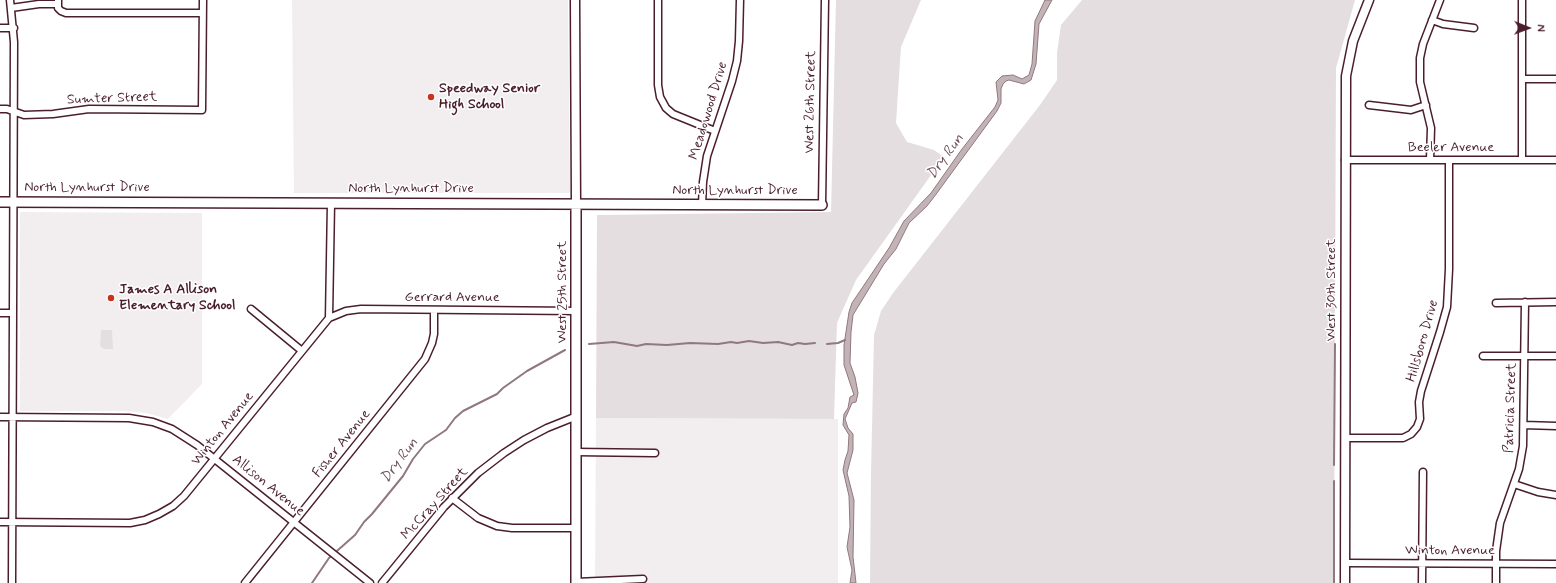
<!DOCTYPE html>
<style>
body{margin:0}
#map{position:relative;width:1556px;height:583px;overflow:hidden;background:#fff;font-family:Mynerve,sans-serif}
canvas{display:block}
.north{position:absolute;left:1508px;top:8px;width:40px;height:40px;-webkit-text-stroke:3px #fff;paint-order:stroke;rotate:91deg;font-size:11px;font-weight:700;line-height:16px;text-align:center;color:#4a1f2b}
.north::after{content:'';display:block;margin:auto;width:14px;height:18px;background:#4a1f2b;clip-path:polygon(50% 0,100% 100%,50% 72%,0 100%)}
</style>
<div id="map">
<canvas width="1556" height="583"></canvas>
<div class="north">N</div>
</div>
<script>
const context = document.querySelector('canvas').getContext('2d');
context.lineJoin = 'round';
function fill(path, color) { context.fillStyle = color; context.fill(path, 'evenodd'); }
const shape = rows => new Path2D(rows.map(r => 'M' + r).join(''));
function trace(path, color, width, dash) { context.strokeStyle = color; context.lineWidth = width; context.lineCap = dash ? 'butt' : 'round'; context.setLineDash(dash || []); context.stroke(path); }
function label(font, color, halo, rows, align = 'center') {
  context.font = font + ' Mynerve,sans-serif'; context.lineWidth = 3; context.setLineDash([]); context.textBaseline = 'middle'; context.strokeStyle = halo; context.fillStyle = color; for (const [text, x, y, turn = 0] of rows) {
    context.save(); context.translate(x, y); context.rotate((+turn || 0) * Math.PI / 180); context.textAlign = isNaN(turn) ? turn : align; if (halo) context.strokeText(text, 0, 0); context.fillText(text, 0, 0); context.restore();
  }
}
const built = shape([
 [292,0,568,0,570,193,294,193],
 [20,212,202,213,202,384,168,419,146,413,125,411,20,411],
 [596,418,838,419,838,583,595,583]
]);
const green = shape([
 [836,0,921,0,901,47,896,123,907,142,934,150,944,157,856,280,837,323,834,419,596,418,597,215,831,212],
 [1082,0,1355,0,1336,68,1334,583,870,583,871,473,874,335,881,311,893,293,1040,105,1057,80,1057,53,1061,25],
 [101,330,112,330,113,349,104,349,101,347,100,345]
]);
const water = shape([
 [1045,0,1052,0,1039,24,1036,64,1031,80,1024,84,1009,80,1006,81,1003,84,1001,89,1001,103,997,111,934,197,927,206,909,223,896,249,884,264,853,315,851,332,850,363,855,377,858,393,856,402,852,403,845,419,848,428,853,434,853,450,847,473,854,500,853,557,856,583,850,583,852,570,847,547,850,527,849,496,843,470,845,460,848,451,849,435,843,425,844,414,848,408,850,397,854,395,844,365,844,345,849,312,852,303,889,248,904,221,931,193,962,149,995,107,998,100,996,82,1002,76,1013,75,1022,79,1029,75,1032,64,1035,21,1045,0]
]);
const stream = shape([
 [589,344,614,342,637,346,646,344,667,345,690,343,718,344,731,342,737,343,749,341,763,343,778,342,792,345,798,343,805,344,815,343],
 [827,344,838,343,845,340],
 [1334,465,1335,344],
 [312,583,329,558,355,535,364,522,372,514,403,476,413,459,425,444,446,430,455,418,463,411,497,394,503,388,527,371,565,350],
 [1334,583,1334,481]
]);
const minor = shape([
 [10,0,14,42,12,583],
 [58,0,58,8,61,11,66,13,202,13],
 [658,0,658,85,660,97,666,108,673,114,715,131],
 [1522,0,1522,160],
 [11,8,39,4,57,4],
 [1432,20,1443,24,1474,28],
 [0,28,14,28],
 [1522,79,1556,79],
 [1369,105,1411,110,1426,105],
 [0,109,7,109,24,115,53,114,89,109,202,110,203,0],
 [1345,160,1556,160],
 [1430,160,1431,128,1420,82,1420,58,1423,44,1440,0],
 [702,205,703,182,707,156,732,81,737,61,739,41,740,0],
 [822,205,825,0],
 [1496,303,1556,302],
 [251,309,302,351],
 [0,313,13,313],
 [329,318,346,311,361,309,577,311],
 [1483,356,1556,356],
 [0,417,129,418,153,422,172,429,197,445,370,583],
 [1524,425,1556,426],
 [1345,438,1403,438,1411,434,1417,427,1420,419,1419,402,1421,391,1440,332,1447,307,1449,269,1449,160],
 [576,452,655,453],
 [1514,484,1538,492,1556,495],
 [452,498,478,518,497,526,512,528,576,528],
 [0,522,130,523,145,520,159,514,173,506,184,496,329,318,331,203],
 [1345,563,1556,564],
 [576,582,643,579],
 [245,583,425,359,432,343,434,334,434,310],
 [382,583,444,507,478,473,504,453,524,440,547,428,577,416],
 [1422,583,1423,472],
 [1496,583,1496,551,1500,523,1519,469,1523,446,1525,302]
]);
const tertiary = shape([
 [575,0,576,204],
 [1345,583,1346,76,1353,41,1369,0]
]);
const secondary = shape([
 [0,202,822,205],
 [576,583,576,204]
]);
const markers = [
 [431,97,4,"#c8321e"],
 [111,298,4,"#c8321e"]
];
const poiNames = [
 ["Speedway Senior",439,89],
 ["High School",439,105],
 ["James A Allison",119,290],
 ["Elementary School",119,306]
];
const streetNames = [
 ["Sumter Street",112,99,-2],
 ["West 26th Street",811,102,-89],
 ["Meadowood Drive",709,111,-73],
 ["Beeler Avenue",1451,148],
 ["North Lynhurst Drive",87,188],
 ["North Lynhurst Drive",411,189],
 ["North Lynhurst Drive",735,191],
 ["West 30th Street",1332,290,-90],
 ["West 25th Street",563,292,-90],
 ["Gerrard Avenue",452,298],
 ["Hillsboro Drive",1423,341,-74],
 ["Patricia Street",1511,408,-88],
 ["Winton Avenue",223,429,-51],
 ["Fisher Avenue",342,444,-51],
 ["Allison Avenue",268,486,39],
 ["McCray Street",435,504,-48],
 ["Winton Avenue",1450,551]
];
const waterNames = [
 ["Dry Run",946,157,-54],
 ["Dry Run",400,461,-53]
];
fill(built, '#f2eeef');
fill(green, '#e5dee0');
fill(water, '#c1b3b6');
trace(water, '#91787e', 1);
trace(stream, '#91787e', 2);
trace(minor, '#4a1f2b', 9);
trace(tertiary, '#4a1f2b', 11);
trace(secondary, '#4a1f2b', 12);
trace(minor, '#fff', 6);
trace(tertiary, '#fff', 8);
trace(secondary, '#fff', 9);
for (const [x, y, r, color] of markers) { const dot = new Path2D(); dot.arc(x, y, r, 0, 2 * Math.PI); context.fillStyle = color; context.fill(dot); trace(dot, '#fff', 1.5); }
label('bold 14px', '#4a1f2b', '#fff', poiNames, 'left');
label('14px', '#4a1f2b', '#fff', streetNames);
label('italic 15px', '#74535c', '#fff', waterNames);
</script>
